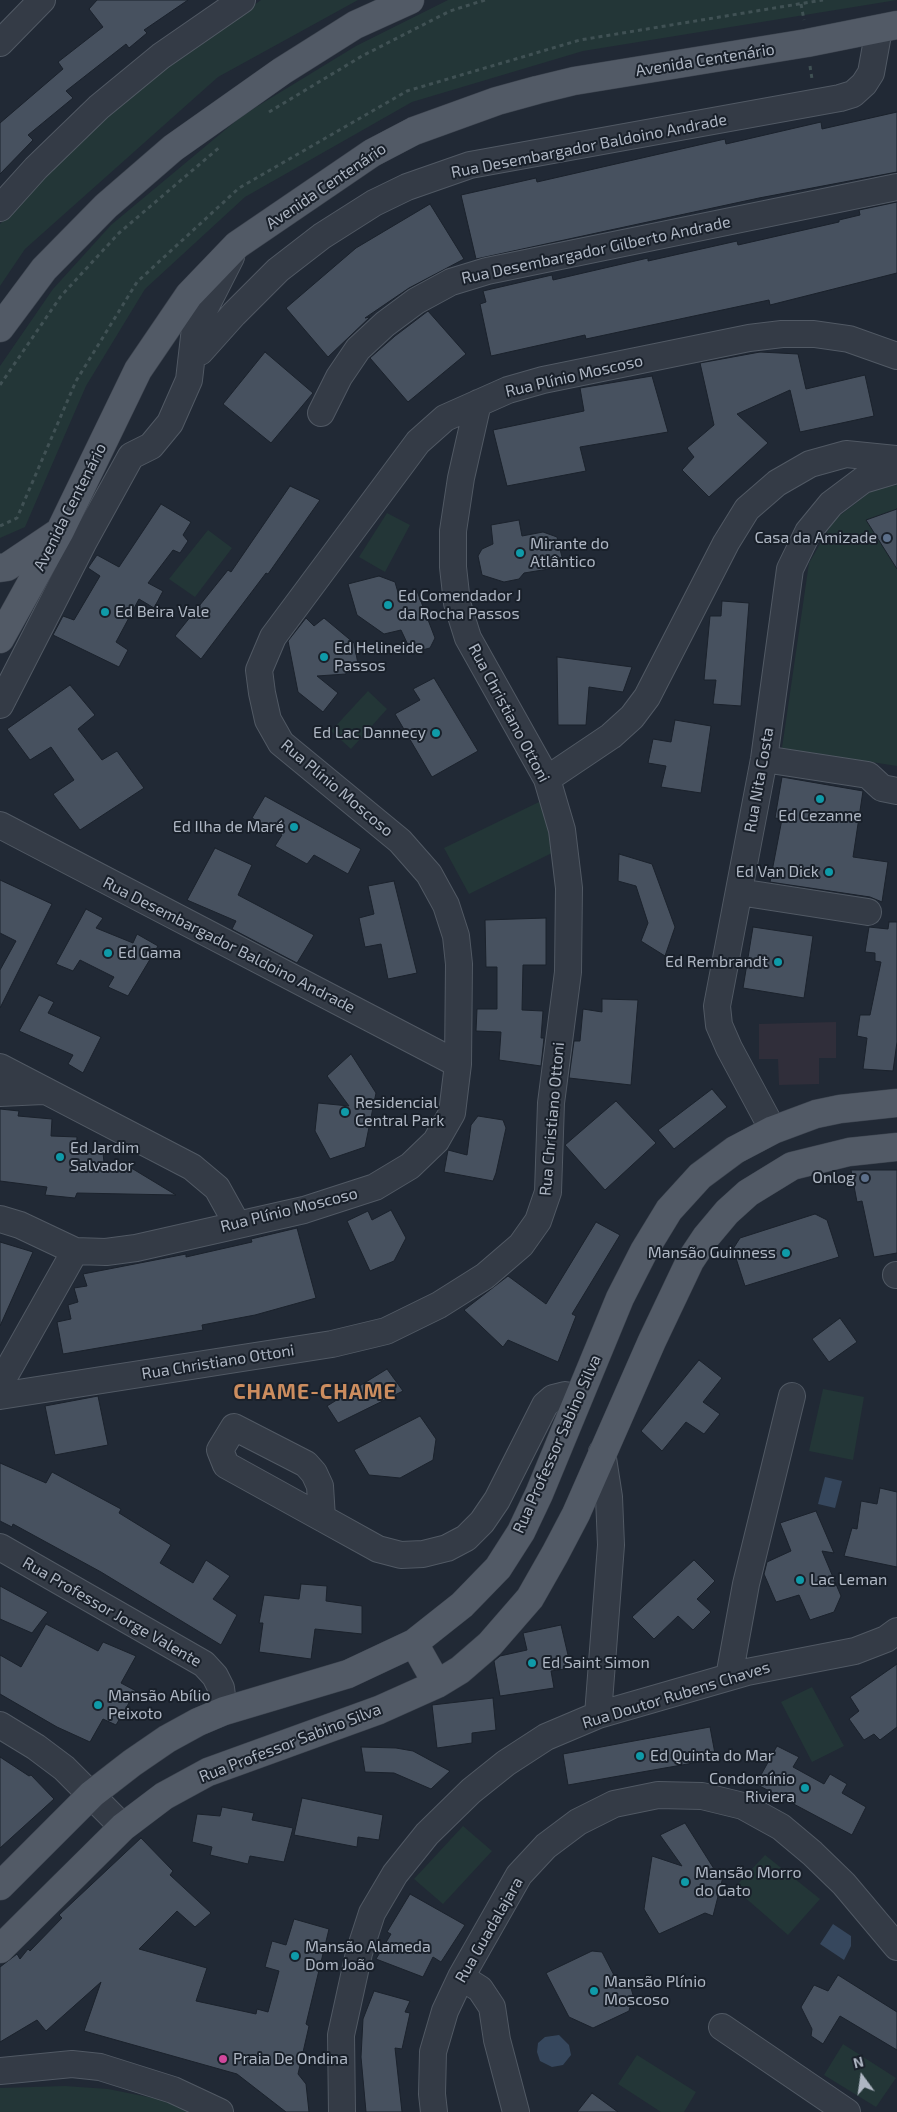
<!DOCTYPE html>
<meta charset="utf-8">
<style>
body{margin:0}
#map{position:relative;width:897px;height:2112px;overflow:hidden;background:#212935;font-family:"Exo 2",sans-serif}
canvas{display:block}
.north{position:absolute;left:837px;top:2052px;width:50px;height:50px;-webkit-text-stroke:4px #19202a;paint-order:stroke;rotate:346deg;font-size:14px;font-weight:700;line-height:20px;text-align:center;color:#aeb6c3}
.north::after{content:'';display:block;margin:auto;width:18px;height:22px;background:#aeb6c3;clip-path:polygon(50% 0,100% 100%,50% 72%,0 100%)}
</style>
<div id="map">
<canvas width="897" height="2112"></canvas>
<div class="north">N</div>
</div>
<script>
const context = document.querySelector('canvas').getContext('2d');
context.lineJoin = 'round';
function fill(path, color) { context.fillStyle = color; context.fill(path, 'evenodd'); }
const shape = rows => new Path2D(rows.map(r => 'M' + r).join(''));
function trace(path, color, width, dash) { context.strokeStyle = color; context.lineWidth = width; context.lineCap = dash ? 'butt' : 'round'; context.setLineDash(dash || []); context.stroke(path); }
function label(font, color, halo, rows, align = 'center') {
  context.font = font + ' "Exo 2",sans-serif'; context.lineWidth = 4; context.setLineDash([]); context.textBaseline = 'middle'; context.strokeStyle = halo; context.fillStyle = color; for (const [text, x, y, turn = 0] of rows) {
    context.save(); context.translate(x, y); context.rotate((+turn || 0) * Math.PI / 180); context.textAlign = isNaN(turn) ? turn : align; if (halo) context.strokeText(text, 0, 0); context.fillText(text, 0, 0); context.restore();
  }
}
const medical = shape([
 [836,1022,836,1058,819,1058,819,1084,779,1085,778,1059,759,1059,759,1024]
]);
const green = shape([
 [261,0,358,0,218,77,25,249,0,286,0,224,107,111],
 [448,0,897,0,583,51,412,102,245,197,145,289,86,386,25,527,0,538,0,366,53,289,111,225,243,115,356,46],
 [897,485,897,766,782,748,809,563,834,520,874,489],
 [387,513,410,525,385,572,359,557],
 [208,530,232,548,195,597,169,579],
 [368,691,387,709,351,749,331,731],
 [539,802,562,848,469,894,444,848],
 [823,1389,864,1397,853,1460,809,1451],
 [812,1687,844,1746,812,1762,781,1702],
 [463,1826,492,1851,443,1904,414,1879],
 [765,1855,820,1899,788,1935,734,1888],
 [843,2044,896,2078,876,2107,824,2075],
 [637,2055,696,2092,684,2112,661,2112,618,2084],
 [65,2086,108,2089,168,2101,194,2112,0,2112,0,2088]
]);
const water = shape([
 [825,1477,842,1481,835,1508,818,1504],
 [833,1924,851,1936,851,1946,844,1960,820,1944],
 [559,2035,569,2045,571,2055,563,2065,552,2067,540,2061,537,2052,538,2043,545,2037]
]);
const building = shape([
 [97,0,188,0,144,30,147,33,129,48,126,44,66,91,73,98,28,135,33,140,0,174,0,123,63,69,58,62,103,27,89,9,97,0],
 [897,112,897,172,759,198,476,259,461,195,536,178,537,182,725,139,726,144,821,122,822,129,897,112],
 [897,202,897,273,770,305,769,300,586,339,585,335,491,356,480,304,486,302,483,291,552,275,553,280,648,258,648,261,737,241,738,245,839,222,839,220,860,215,859,210,897,202],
 [430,204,464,259,409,288,365,318,370,317,328,357,286,308,356,248,430,204],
 [428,311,466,354,408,402,370,358,395,336,428,311],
 [265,352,313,393,271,443,223,404,265,352],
 [760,352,798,354,806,389,865,375,874,416,800,432,790,390,737,414,768,443,709,497,682,470,694,457,687,448,714,425,700,363,760,352],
 [652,376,668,432,580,447,586,471,507,486,493,430,584,411,580,388,652,376],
 [290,486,320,500,268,574,266,573,201,659,175,636,228,570,231,572,290,486],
 [161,504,191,522,183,535,188,541,180,553,173,550,148,583,163,591,154,608,139,599,116,642,128,650,119,667,53,635,63,616,74,620,100,576,88,568,97,555,119,567,161,504],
 [897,509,897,569,866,520,897,509],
 [519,520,522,536,543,532,557,537,562,557,555,568,524,573,519,579,504,582,482,575,478,556,482,549,493,544,491,525,519,520],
 [379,576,395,582,399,596,417,591,435,638,430,648,418,651,409,647,401,630,384,634,357,615,348,584,379,576],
 [722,601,749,603,741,706,713,704,716,680,704,680,710,616,721,616,722,601],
 [306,618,314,626,324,618,354,643,358,664,346,665,346,674,317,676,338,693,323,712,298,692,288,641,306,618],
 [557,657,632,667,623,692,589,687,586,725,558,725,557,657],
 [434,678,478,751,432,777,395,714,420,700,413,689,434,678],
 [70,685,95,715,78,729,102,760,117,751,144,788,80,830,53,794,74,780,51,747,30,760,7,729,70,685],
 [675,720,711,726,701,793,661,787,666,766,648,763,653,739,671,742,675,720],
 [782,777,863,791,853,857,888,862,882,902,870,897,770,882,782,819,775,818,782,777],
 [265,796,361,849,348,874,314,855,307,864,275,846,282,835,252,818,265,796],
 [215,848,252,865,238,895,314,935,297,963,232,929,236,921,187,900,215,848],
 [619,854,652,864,675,927,665,956,641,941,648,923,636,886,618,881,619,854],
 [0,880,52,904,0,1008,0,970,16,941,0,933,0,880],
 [394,881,417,973,388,979,381,944,365,947,359,918,374,914,368,886,394,881],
 [86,909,103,918,96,928,133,943,137,934,158,946,128,996,108,987,114,977,80,960,73,971,56,964,86,909],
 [546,918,546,965,523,965,522,1010,543,1011,541,1038,544,1038,541,1066,499,1060,501,1032,476,1031,477,1009,497,1009,497,967,486,967,485,920,546,918],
 [889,922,897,922,897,1042,893,1071,863,1069,867,1038,857,1036,860,1015,870,1015,881,962,875,961,875,953,865,952,869,927,888,929,889,922],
 [753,927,813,936,804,998,743,988,753,927],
 [39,995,54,1002,48,1013,101,1037,83,1073,68,1064,73,1055,19,1031,39,995],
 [602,999,638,1000,631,1085,569,1078,574,1041,580,1041,583,1009,602,1012,602,999],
 [351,1054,376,1093,365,1147,330,1159,315,1131,318,1103,349,1106,327,1076,351,1054],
 [712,1089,727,1107,674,1149,658,1130,712,1089],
 [616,1101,656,1143,605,1190,565,1145,616,1101],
 [0,1109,19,1111,18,1116,52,1119,51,1136,77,1137,76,1152,103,1153,104,1162,123,1163,176,1195,77,1193,75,1198,45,1195,47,1187,0,1181,0,1109],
 [478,1116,503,1120,506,1128,496,1173,493,1181,444,1172,448,1150,467,1155,471,1125,478,1116],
 [851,1170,897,1170,897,1253,874,1257,862,1201,857,1202,851,1170],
 [391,1210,406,1238,394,1261,370,1271,347,1221,368,1211,372,1220,391,1210],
 [815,1214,827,1220,839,1257,745,1286,733,1249,740,1238,815,1214],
 [596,1222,620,1235,572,1314,576,1316,558,1362,508,1340,503,1347,464,1310,508,1276,546,1304,596,1222],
 [297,1228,316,1298,255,1315,202,1325,203,1330,63,1354,57,1322,71,1319,68,1305,78,1302,74,1288,87,1286,83,1274,186,1254,186,1257,252,1242,251,1239,297,1228],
 [0,1242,33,1252,0,1326,0,1242],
 [840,1318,857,1342,829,1362,812,1339,840,1318],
 [699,1360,722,1378,703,1402,720,1414,704,1434,686,1422,662,1451,641,1431,699,1360],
 [387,1369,403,1391,338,1423,327,1406,387,1369],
 [98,1396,108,1445,55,1455,45,1406,98,1396],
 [420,1416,436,1439,433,1460,400,1478,369,1475,354,1450,420,1416],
 [0,1463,46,1483,52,1472,121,1509,119,1513,171,1545,160,1563,193,1583,206,1560,230,1576,213,1599,237,1615,221,1645,101,1572,13,1524,12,1527,0,1521,0,1463],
 [880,1488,897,1492,897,1567,844,1556,852,1528,857,1529,861,1501,877,1504,880,1488],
 [816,1511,834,1553,822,1551,841,1596,834,1612,810,1620,799,1595,776,1602,764,1574,767,1562,791,1551,780,1523,816,1511],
 [694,1560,715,1581,697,1599,711,1612,693,1630,678,1616,654,1639,632,1617,694,1560],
 [301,1584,327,1586,326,1601,362,1606,362,1634,315,1629,311,1659,259,1652,263,1623,259,1623,264,1595,299,1599,301,1584],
 [0,1586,48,1612,32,1633,0,1619,0,1586],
 [46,1624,98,1651,103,1642,136,1656,121,1683,136,1691,116,1725,103,1719,90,1742,57,1727,0,1694,0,1655,21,1667,46,1624],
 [561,1625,571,1668,551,1671,554,1688,500,1696,494,1661,500,1656,527,1650,523,1633,561,1625],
 [897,1664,897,1727,880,1740,874,1734,864,1740,849,1719,859,1711,850,1697,897,1664],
 [493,1698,496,1730,472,1733,472,1743,437,1748,432,1705,493,1698],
 [710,1727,716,1759,568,1785,563,1754,710,1727],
 [777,1746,799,1757,793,1767,824,1784,830,1774,847,1784,842,1793,866,1807,852,1835,756,1784,777,1746],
 [361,1747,396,1748,413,1751,450,1771,431,1789,394,1773,365,1772,361,1747],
 [0,1757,29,1776,31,1775,54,1799,0,1848,0,1757],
 [302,1798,383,1815,379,1840,358,1837,357,1847,294,1835,302,1798],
 [222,1807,254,1813,252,1820,293,1828,284,1862,250,1856,248,1864,210,1855,212,1847,192,1842,197,1814,220,1816,222,1807],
 [685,1823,716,1872,724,1873,713,1916,705,1913,659,1934,644,1909,652,1856,682,1866,660,1835,685,1823],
 [141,1838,173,1871,170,1875,211,1913,195,1927,177,1911,139,1949,207,1968,196,2001,256,2014,257,2009,268,2012,279,1971,265,1967,272,1941,286,1945,294,1919,329,1929,306,2024,309,2026,298,2074,306,2084,309,2112,286,2112,237,2074,84,2031,101,1982,46,2031,37,2020,0,2042,0,1967,17,1954,20,1959,28,1949,30,1951,62,1918,59,1915,141,1838],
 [410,1894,465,1925,441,1962,433,1957,423,1977,376,1959,391,1934,387,1932,410,1894],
 [592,1951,602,1952,617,1981,631,1988,633,1995,629,2011,593,2028,569,2017,546,1973,592,1951],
 [838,1975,897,2012,897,2050,840,2016,823,2044,811,2036,812,2029,801,2007,814,1985,828,1991,838,1975],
 [374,1991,410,2001,405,2012,410,2013,402,2049,395,2048,402,2112,366,2112,361,2057,363,2019,374,1991],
 [592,2093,618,2112,577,2112,592,2093]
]);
const path = shape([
 [801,4,804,20],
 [810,66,812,79],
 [269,112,362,56,450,11,485,0],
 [0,385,61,296,119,233,221,146],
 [0,526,17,518,76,381,137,282,239,188,407,91,580,40,823,0]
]);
const minor = shape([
 [0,43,42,0],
 [0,208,36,168,99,107,161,56,242,0],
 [192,355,200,352,234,314,278,270,322,236,374,203,407,187,470,165,840,98,853,94,864,84,871,73,879,29],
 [321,413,339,377,358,349,385,324,416,301,451,282,487,271,897,187],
 [0,705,83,543,131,456,151,446,170,423,189,380,195,328,231,257],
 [764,759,868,775,882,788,897,791],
 [547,779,611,736,632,717,647,697,726,543,747,509,777,483,810,464,846,454,897,459],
 [0,825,458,1064],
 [739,892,868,912],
 [0,1067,192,1167,217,1188,237,1224],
 [0,1093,43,1091],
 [773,1130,729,1048,719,1025,717,1006,764,759,790,569,808,532,831,504,863,480,897,470],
 [0,1219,20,1225,75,1251,106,1252,136,1248,304,1210,375,1187,410,1166,436,1141,452,1113,458,1064,459,964,456,936,446,905,429,874,400,841,281,743,268,720,262,693,259,670,273,637,418,442,445,418,508,390,543,380,749,338,782,334,814,334,849,339,897,356],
 [896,1275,897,1275],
 [0,1384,75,1251],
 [0,1396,332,1344,386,1331,439,1305,485,1276,521,1245,538,1221,548,1192,551,1103,568,972,569,888,562,830,547,779,468,638,457,603,453,567,453,531,461,478,478,403],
 [322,1518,320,1486,314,1473,306,1464,234,1427,220,1450,226,1465,322,1518,378,1549,401,1555,423,1554,447,1548,466,1538,482,1522,497,1500,545,1405,553,1398,565,1395,579,1397],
 [0,1547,204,1664,215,1676,221,1688,224,1711],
 [729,1677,746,1584,792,1396],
 [598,1715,611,1545,609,1497,602,1452],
 [0,1725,36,1747,64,1768,123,1827],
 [461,1977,480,1989,492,2007,497,2040,516,2112],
 [722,2027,847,2112],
 [0,2071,72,2064,100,2067,173,2090,220,2112],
 [342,2112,341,2035,359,1953,372,1913,395,1874,427,1834,471,1791,506,1763,546,1737,598,1715,747,1672,855,1651,886,1639,897,1631],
 [434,2112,432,2094,433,2052,445,2011,461,1977,519,1875,546,1846,578,1822,614,1804,658,1795,702,1796,743,1806,781,1827,812,1853,844,1884,897,1947]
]);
const major = shape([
 [0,328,44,269,106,206,173,148,282,71,355,25,410,0],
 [0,568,7,567,56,534],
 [0,639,60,531,138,370,189,295,237,245,372,153,414,131,497,101,537,90,574,81,807,43,897,25],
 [414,1643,437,1684],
 [0,1886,92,1794,132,1763,167,1739,198,1722,224,1711,348,1674,414,1643,462,1605,498,1568,521,1532,539,1494,620,1298,644,1251,669,1210,700,1176,735,1150,773,1130,816,1114,840,1109,897,1103],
 [0,1949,123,1827,164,1796,208,1772,379,1710,437,1684,460,1670,490,1644,530,1598,555,1554,576,1514,652,1341,690,1261,706,1237,727,1212,748,1193,792,1166,849,1152,897,1147]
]);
const markers = [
 [887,538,5,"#5c6f8a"],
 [520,553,5,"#0f9aa8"],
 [388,605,5,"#0f9aa8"],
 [105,612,5,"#0f9aa8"],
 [324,657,5,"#0f9aa8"],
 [436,733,5,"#0f9aa8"],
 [820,799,5,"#0f9aa8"],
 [294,827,5,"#0f9aa8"],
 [829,872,5,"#0f9aa8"],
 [108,953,5,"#0f9aa8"],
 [778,962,5,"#0f9aa8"],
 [345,1112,5,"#0f9aa8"],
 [60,1157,5,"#0f9aa8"],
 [865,1178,5,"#5c6f8a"],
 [786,1253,5,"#0f9aa8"],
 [800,1580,5,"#0f9aa8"],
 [532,1663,5,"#0f9aa8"],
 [98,1705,5,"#0f9aa8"],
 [640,1756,5,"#0f9aa8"],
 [805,1788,5,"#0f9aa8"],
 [685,1882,5,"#0f9aa8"],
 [295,1956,5,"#0f9aa8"],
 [594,1991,5,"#0f9aa8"],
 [223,2059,5,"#d1479c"]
];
const streetNames = [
 ["Avenida Centenário",705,60,-9],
 ["Rua Desembargador Baldoino Andrade",589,146,-11],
 ["Avenida Centenário",326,186,-34],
 ["Rua Desembargador Gilberto Andrade",596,250,-12],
 ["Rua Plínio Moscoso",574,376,-13],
 ["Avenida Centenário",70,507,-63],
 ["Rua Christiano Ottoni",509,713,62],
 ["Rua Nita Costa",759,780,-80],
 ["Rua Plínio Moscoso",337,788,40],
 ["Rua Desembargador Baldoino Andrade",229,945,27],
 ["Rua Christiano Ottoni",552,1119,-85],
 ["Rua Plínio Moscoso",289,1210,-14],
 ["Rua Christiano Ottoni",218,1362,-9],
 ["Rua Professor Sabino Silva",557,1444,-66],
 ["Rua Professor Jorge Valente",112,1612,30],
 ["Rua Doutor Rubens Chaves",676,1695,-17],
 ["Rua Professor Sabino Silva",290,1743,-21],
 ["Rua Guadalajara",489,1930,-60]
];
const poiNames = [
 ["Casa da Amizade",877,538,"right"],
 ["Mirante do",530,544],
 ["Atlântico",530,562],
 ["Ed Comendador J",398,596],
 ["da Rocha Passos",398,614],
 ["Ed Beira Vale",115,612],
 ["Ed Helineide",334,648],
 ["Passos",334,666],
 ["Ed Lac Dannecy",426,733,"right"],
 ["Ed Cezanne",820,816,"center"],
 ["Ed Ilha de Maré",284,827,"right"],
 ["Ed Van Dick",819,872,"right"],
 ["Ed Gama",118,953],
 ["Ed Rembrandt",768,962,"right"],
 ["Residencial",355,1103],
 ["Central Park",355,1121],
 ["Ed Jardim",70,1148],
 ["Salvador",70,1166],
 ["Onlog",855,1178,"right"],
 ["Mansão Guinness",776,1253,"right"],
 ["Lac Leman",810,1580],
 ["Ed Saint Simon",542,1663],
 ["Mansão Abílio",108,1696],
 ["Peixoto",108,1714],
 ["Ed Quinta do Mar",650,1756],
 ["Condomínio",795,1779,"right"],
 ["Riviera",795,1797,"right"],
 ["Mansão Morro",695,1873],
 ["do Gato",695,1891],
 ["Mansão Alameda",305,1947],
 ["Dom João",305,1965],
 ["Mansão Plínio",604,1982],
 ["Moscoso",604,2000],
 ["Praia De Ondina",233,2059]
];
const districtNames = [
 ["CHAME-CHAME",315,1392]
];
fill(medical, '#302e3a');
fill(green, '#233637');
fill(water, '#36475d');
fill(building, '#47515f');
trace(building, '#1b222c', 1);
trace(minor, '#515964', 28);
trace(major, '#3d444f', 29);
trace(path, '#405154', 3, [4, 4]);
trace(minor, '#343b46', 26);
trace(major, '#525a66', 28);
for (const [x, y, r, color] of markers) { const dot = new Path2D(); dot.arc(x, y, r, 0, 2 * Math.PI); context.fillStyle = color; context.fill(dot); trace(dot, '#19202a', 2); }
label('16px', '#aeb6c3', '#19202a', streetNames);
label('16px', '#aeb6c3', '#19202a', poiNames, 'left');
context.letterSpacing = '1px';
label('bold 21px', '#cc8d5f', '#19202a', districtNames);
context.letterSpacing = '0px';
</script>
